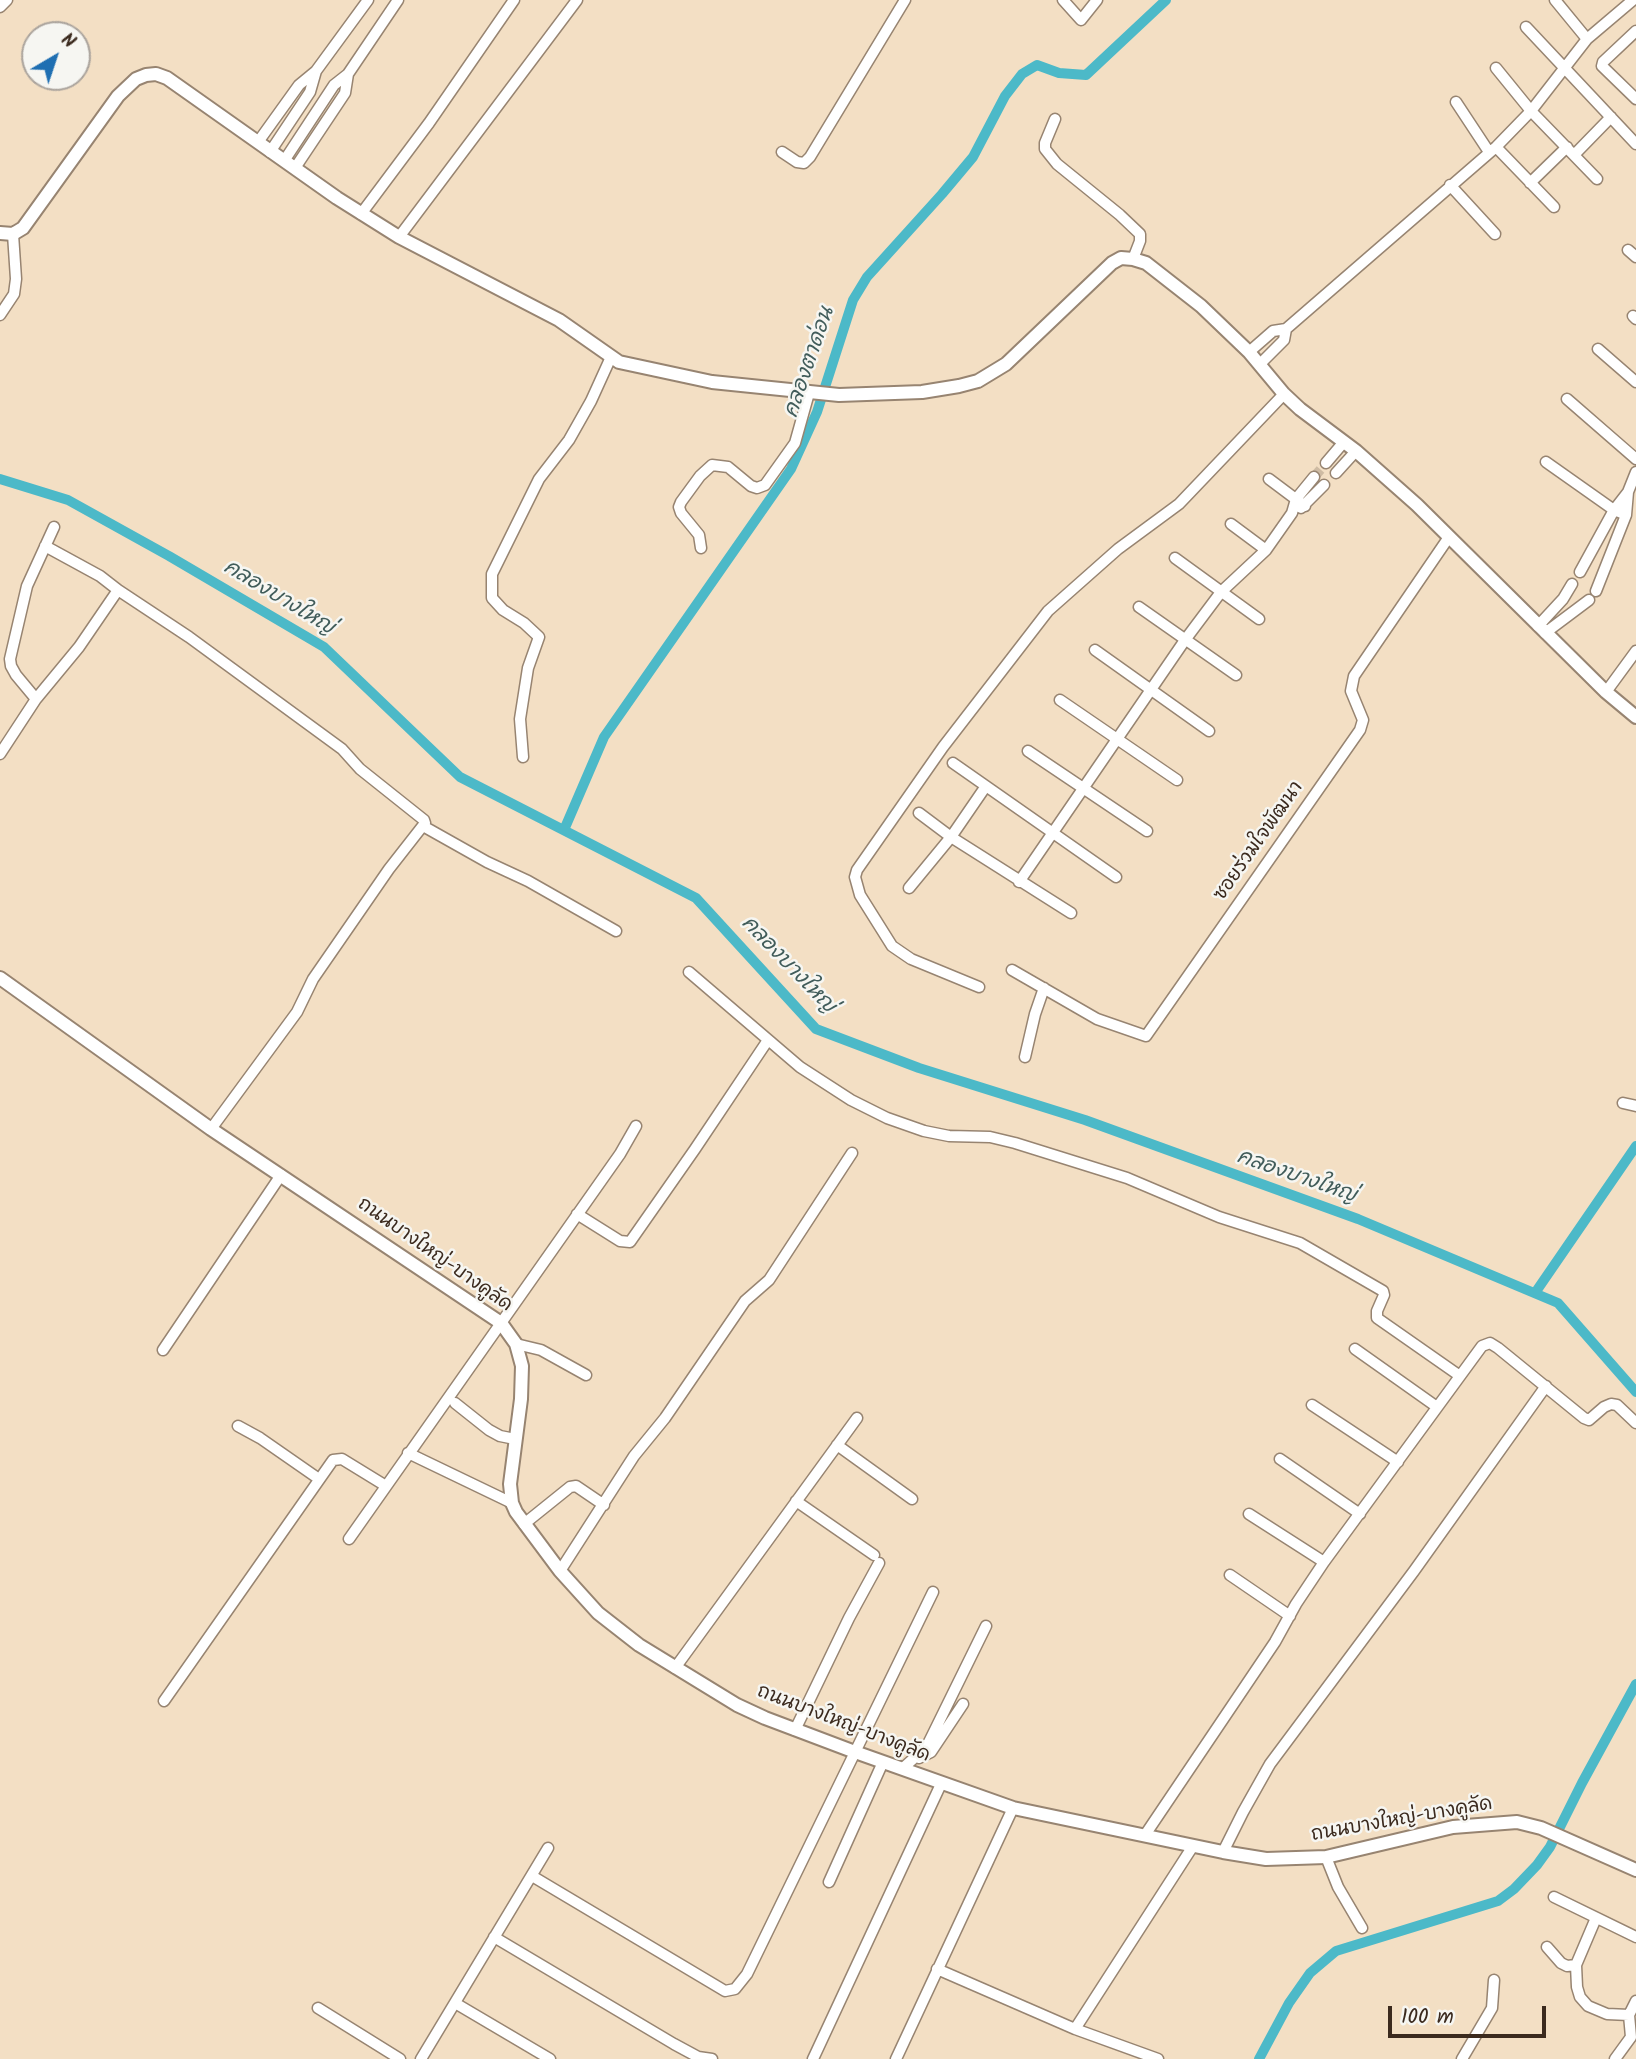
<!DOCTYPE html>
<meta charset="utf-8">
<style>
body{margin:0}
#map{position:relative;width:1636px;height:2059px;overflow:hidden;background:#f3dfc4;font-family:Kalam,sans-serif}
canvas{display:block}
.north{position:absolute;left:21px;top:21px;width:70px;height:70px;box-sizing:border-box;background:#f6f6f2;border:2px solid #aba49d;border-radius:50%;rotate:39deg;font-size:19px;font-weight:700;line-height:28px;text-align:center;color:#3b2a1e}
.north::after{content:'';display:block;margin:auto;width:24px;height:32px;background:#1f6fb2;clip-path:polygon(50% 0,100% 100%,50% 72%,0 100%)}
.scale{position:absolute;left:1388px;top:2006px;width:158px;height:32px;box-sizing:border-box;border:4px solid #3b2a1e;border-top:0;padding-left:9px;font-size:21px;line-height:24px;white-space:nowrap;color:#3b2a1e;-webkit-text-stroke:5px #f6f6f2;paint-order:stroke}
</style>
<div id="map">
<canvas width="1636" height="2059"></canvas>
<div class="north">N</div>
<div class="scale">100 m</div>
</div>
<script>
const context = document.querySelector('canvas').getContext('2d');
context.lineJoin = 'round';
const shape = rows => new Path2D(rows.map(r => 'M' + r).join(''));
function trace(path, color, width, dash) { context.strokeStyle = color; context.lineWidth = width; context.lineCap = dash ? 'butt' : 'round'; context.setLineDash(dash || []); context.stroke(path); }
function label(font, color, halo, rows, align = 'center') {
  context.font = font + ' Kalam,"Playpen Sans Thai",sans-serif'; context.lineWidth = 5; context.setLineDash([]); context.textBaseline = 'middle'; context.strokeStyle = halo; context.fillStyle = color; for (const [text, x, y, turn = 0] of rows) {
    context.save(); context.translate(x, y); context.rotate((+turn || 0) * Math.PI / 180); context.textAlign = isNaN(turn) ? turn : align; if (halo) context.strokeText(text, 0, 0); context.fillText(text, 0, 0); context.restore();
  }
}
const canal = shape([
 [0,479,68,500,169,556,324,647,460,777,696,898,816,1029,919,1068,1085,1120,1358,1219,1558,1303,1636,1392],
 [564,830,604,737,791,469,817,412,853,300,867,277,942,194,973,157,1005,96,1022,74,1037,65,1059,73,1086,75,1166,0],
 [1535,1293,1636,1146],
 [1259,2059,1289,2003,1310,1973,1336,1951,1498,1901,1514,1889,1537,1865,1550,1847,1582,1783,1636,1684]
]);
const minorTunnel = shape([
 [1314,477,1326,463]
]);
const minor = shape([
 [1063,0,1081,20,1097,0],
 [1555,0,1587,39],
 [0,7,7,0],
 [1526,27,1636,144],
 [1636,31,1603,62,1602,66,1636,99],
 [1496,68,1531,111,1597,179],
 [316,71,368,0],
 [348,74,398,0],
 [1456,102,1489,152],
 [1055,119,1045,143,1045,149,1057,164,1120,215,1140,234,1140,241,1133,259],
 [258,142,299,85,316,71,310,92,270,152],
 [1496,147,1554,207],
 [782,152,797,162,804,163,810,157,905,0],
 [1574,155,1611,117],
 [284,161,334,85,348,74,345,93,295,168],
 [1530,183,1567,147],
 [1450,185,1495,234],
 [361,214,429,123,514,0],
 [399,237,577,0],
 [1628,250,1636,257],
 [0,315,14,294,16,279,13,234],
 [1633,316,1636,319],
 [1598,349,1636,382],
 [1249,352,1273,331,1286,329,1496,147,1531,111,1587,39,1633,0],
 [1260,364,1284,340,1286,329],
 [1567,399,1636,459],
 [1546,462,1614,510,1626,515],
 [1326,463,1343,443],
 [1336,473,1356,451],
 [1269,479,1305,506],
 [1301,508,1324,485],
 [1231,524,1266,550],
 [701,548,699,535,681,513,679,507,681,502,700,476,712,465,728,467,751,486,757,488,765,485,795,443,809,393],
 [1175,558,1259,619],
 [1580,572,1614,510,1628,492],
 [118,590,189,637,342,749,360,769,424,820,425,823,389,869,313,979,297,1012,211,1129],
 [1596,591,1626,515,1628,492,1636,472],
 [1139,607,1236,675],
 [1538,626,1563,599,1572,584],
 [1545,633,1589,600],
 [1095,650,1209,731],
 [1606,692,1636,651],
 [36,699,16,675,11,666,10,659,27,586,54,527],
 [1060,700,1177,780],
 [1028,751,1147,831],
 [0,754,36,699,79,647,118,590,100,576,45,546],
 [523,757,520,719,528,668,539,637,524,623,503,610,492,598,492,574,539,479,569,440,591,401,611,357],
 [953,763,1116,877],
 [919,813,951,837,1071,913],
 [423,826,487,862,528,881,616,931],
 [1019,882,1185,640,1221,592,1266,550,1292,513,1296,499,1314,477],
 [909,888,951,837,986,786],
 [1012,970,1097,1019,1146,1036,1360,730,1363,720,1351,691,1354,676,1449,537],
 [689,972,800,1067,851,1100,887,1118,924,1131,949,1136,990,1137,1015,1143,1127,1178,1219,1217,1300,1243,1383,1291,1384,1295,1377,1311,1377,1318,1460,1376],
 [979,987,911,959,892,946,860,895,855,877,857,870,943,747,1048,611,1118,549,1179,504,1284,394],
 [1025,1057,1035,1014,1044,988],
 [1623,1103,1636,1106],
 [577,1214,620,1241,630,1242,695,1149,768,1040],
 [516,1344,541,1350,586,1375],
 [1355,1349,1437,1407],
 [163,1350,281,1175],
 [455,1403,489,1430,500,1436,515,1439],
 [1312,1405,1398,1462],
 [238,1426,260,1438,319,1479],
 [837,1445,912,1499],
 [408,1453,512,1503],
 [1280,1459,1360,1514],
 [796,1501,874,1555],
 [1249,1514,1324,1562],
 [524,1524,570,1487,576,1486,604,1505],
 [349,1539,620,1154,636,1126],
 [560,1571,634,1456,665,1418,745,1301,769,1280,852,1153],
 [1230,1575,1290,1616],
 [675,1668,857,1418],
 [164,1701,333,1460,342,1459,386,1486],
 [795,1730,849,1618,879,1563],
 [919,1758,931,1752,963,1704],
 [902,1769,922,1751,929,1742,986,1626],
 [1145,1835,1275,1642,1296,1604,1324,1562,1482,1346,1490,1343,1498,1348,1584,1418,1589,1420,1604,1407,1611,1404,1617,1405,1636,1423],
 [1223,1852,1243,1812,1270,1764,1414,1571,1546,1386],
 [1326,1857,1338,1887,1362,1928],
 [532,1876,725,1991,735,1989,747,1974,933,1592],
 [829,1882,883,1762],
 [1554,1897,1636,1937],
 [494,1937,674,2044,698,2057,712,2059],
 [1547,1947,1561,1963,1567,1966,1576,1965,1596,1918],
 [1576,1965,1577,1987,1580,1997,1588,2006,1607,2014,1629,2015],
 [937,1969,1075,2029,1158,2059],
 [455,2003,550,2059],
 [318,2008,400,2059],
 [1075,2029,1193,1846],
 [421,2059,548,1848],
 [813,2059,941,1784],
 [896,2059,1013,1808],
 [1462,2059,1492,2008,1494,1980],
 [1615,2059,1631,2037,1629,2015,1636,2001]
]);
const tertiary = shape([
 [0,233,13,234,23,228,118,96,136,79,146,75,156,74,167,78,337,198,399,237,559,320,619,362,712,382,839,395,922,392,959,386,978,381,1006,364,1112,263,1121,258,1133,259,1146,263,1201,306,1249,352,1284,394,1300,409,1356,451,1417,505,1606,692,1636,717],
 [0,978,211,1129,501,1323,516,1344,522,1366,521,1399,510,1484,512,1503,516,1512,560,1571,598,1613,639,1645,737,1705,765,1718,855,1752,1013,1808,1223,1852,1266,1859,1326,1857,1453,1827,1517,1822,1541,1828,1636,1870]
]);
const streetNames = [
 ["ซอยร่วมใจพัฒนา",1260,842,-55],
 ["ถนนบางใหญ่-บางคูลัด",434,1256,35],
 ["ถนนบางใหญ่-บางคูลัด",843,1725,21],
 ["ถนนบางใหญ่-บางคูลัด",1402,1821,-10]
];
const waterNames = [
 ["คลองตาด่อน",811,363,-71],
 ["คลองบางใหญ่",278,599,31],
 ["คลองบางใหญ่",787,966,46],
 ["คลองบางใหญ่",1296,1178,19]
];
trace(canal, '#4cb9c8', 10);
trace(minorTunnel, '#cebba3', 10, [10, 5]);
trace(minor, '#978471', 13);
trace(tertiary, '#978471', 16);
trace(minor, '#fff', 10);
trace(tertiary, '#fff', 12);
label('19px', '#3b2a1e', '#f6f6f2', streetNames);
label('italic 21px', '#415c5a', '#f6f6f2', waterNames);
</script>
